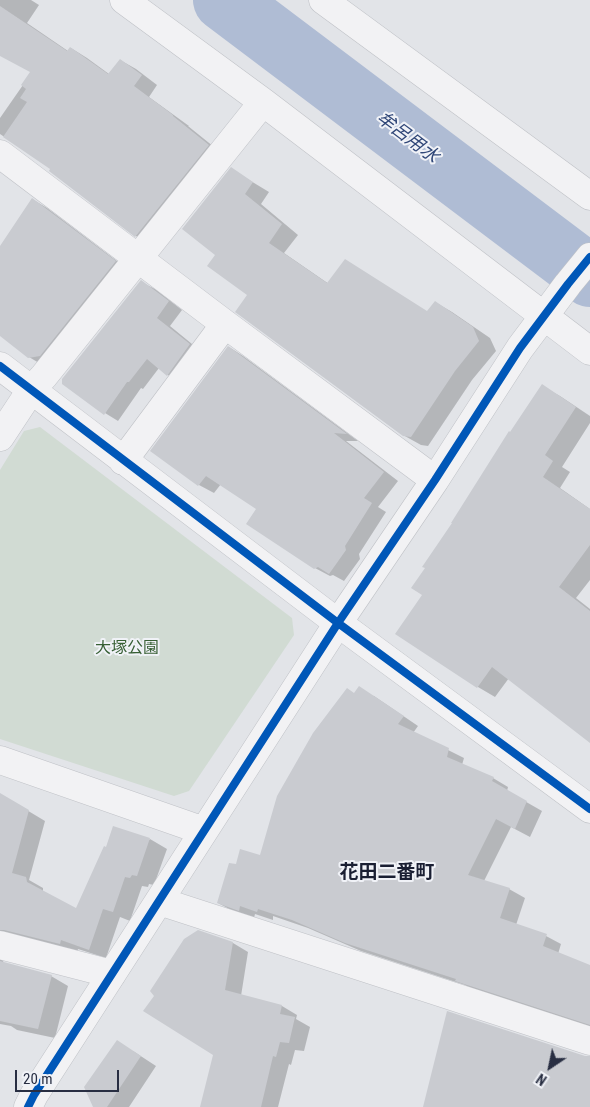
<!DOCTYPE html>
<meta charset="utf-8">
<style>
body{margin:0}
#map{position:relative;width:590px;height:1107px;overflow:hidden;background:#e2e4e8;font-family:"Roboto Condensed",sans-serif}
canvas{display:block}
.north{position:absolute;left:525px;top:1042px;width:50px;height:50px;-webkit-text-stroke:4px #f0f2f7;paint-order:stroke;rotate:214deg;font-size:14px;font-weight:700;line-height:20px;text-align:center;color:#282e42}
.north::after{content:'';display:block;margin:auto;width:18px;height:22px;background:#282e42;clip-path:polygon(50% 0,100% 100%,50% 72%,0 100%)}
.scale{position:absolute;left:15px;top:1070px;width:104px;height:22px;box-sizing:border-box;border:2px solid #282e42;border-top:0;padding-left:6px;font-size:15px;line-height:18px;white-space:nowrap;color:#282e42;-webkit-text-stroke:4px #f0f2f7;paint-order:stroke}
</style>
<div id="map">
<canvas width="590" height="1107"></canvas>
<div class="north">N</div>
<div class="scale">20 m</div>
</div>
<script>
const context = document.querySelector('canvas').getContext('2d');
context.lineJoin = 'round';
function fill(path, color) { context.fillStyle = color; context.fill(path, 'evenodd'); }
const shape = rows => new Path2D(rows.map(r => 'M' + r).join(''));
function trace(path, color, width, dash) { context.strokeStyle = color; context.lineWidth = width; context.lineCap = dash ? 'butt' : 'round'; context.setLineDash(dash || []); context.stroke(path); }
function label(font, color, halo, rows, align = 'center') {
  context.font = font + ' "Roboto Condensed","Noto Sans JP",sans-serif'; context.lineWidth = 4; context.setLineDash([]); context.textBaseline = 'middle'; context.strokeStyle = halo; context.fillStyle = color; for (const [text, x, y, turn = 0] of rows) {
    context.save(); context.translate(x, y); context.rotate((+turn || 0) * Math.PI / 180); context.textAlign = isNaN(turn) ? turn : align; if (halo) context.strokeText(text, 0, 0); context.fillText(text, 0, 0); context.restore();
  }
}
const green = shape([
 [40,427,292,618,294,635,189,791,174,796,0,739,0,470,24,431]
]);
const shadow = shape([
 [0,0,31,0,39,5,27,23,68,51,71,48,87,58,109,74,120,60,136,69,157,85,149,97,189,126,188,126,224,155,152,245,136,236,52,169,0,134,0,118,32,72,0,55],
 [231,169,269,192,261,204,298,235,284,253,329,284,428,312,435,302,452,312,490,338,496,351,472,380,428,446,421,445,403,435,248,294,217,255],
 [32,199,47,208,130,271,44,366,29,357,0,334,0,248],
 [141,282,155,289,182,310,170,326,203,353,181,382,168,375,159,368,143,389,141,388,118,421,105,413],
 [229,347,243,356,358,441,346,441,398,481,378,507,386,512,359,554,360,559,344,581,333,575,330,576,315,568,258,509,221,484,214,493,199,485],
 [542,386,560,396,590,416,590,423,562,467,570,472,560,488,590,509,590,580,576,598,590,609,590,741,509,678,495,697,478,687,423,595,511,434],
 [355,694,374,696,418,726,413,733,448,750,464,758,462,765,493,778,508,787,507,791,542,811,530,837,511,827,484,881,509,889,525,898,516,925,546,936,561,944,558,954,590,967,590,1027,472,989,465,985,361,951,308,928,273,916,273,920,255,914,254,918,233,911,218,903,237,866,261,856],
 [0,794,45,821,29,880,43,888,43,892,76,910,150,839,167,849,154,885,149,884,148,887,142,886,130,921,120,917,106,958,78,949,77,953,2,959,4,963,51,976,68,986,55,1038,17,1030,11,1026,0,1024],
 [198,931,233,943,248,952,241,996,282,1006,297,1015,296,1019,310,1027,304,1051,295,1050,291,1065,289,1064,278,1107,201,1107,215,1054],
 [133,1051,156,1066,129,1107,95,1107]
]);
const river = shape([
 [224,0,590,276]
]);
const building = shape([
 [0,6,67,51,70,47,108,74,120,59,142,75,134,86,173,115,173,116,209,145,135,237,49,171,50,169,3,137,27,102,20,98,26,89,21,85,30,72,0,56],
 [231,167,253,182,245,194,282,224,269,243,327,283,345,259,427,311,435,301,473,327,479,341,455,371,411,437,403,436,235,312,247,295,207,266,215,255,182,229],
 [32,198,116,261,40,356,28,358,0,336,0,246],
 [141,280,169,301,157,318,190,344,167,376,147,359,129,382,127,382,104,415,62,384,62,379],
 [228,346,347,434,334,433,384,472,364,498,372,503,345,546,346,550,329,574,318,567,314,569,246,524,256,509,206,476,198,486,150,451],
 [542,384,576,407,545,455,553,461,543,477,590,509,590,545,559,587,590,611,590,743,492,667,477,688,395,634,422,595,411,588,425,568,422,567,452,523,451,523,509,431,510,432],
 [359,686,404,716,398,724,449,748,447,757,494,777,492,781,527,801,515,829,496,819,468,875,510,888,500,918,547,934,543,946,590,965,590,1025,455,981,456,979,345,943,292,920,258,909,257,912,240,906,239,911,217,903,229,863,236,864,240,849,260,855,277,796,313,733,347,688,354,693],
 [0,793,29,810,12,873,26,877,27,882,76,908,104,846,106,847,113,826,150,838,137,876,132,875,130,878,125,877,113,912,103,909,89,950,61,940,60,944,4,930,0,930],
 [198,930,233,942,225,990,282,1005,280,1014,295,1017,289,1043,280,1042,276,1057,273,1056,261,1107,200,1107,213,1055,143,1011,154,996,150,991,184,939],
 [0,961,52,975,38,1029,0,1021],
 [447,1011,585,1056,590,1056,590,1107,423,1107],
 [117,1040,141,1056,107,1107,93,1107,84,1087]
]);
const minor = shape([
 [124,0,263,102,590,351],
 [323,0,590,196],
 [0,154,225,324,435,480],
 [0,366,338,623,590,809],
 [0,437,31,390,44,376,263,102],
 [123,461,225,324],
 [0,760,204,831],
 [159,901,590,1041],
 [0,945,112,974],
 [28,1107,34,1095,338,623,435,480,520,348,568,284,590,257]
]);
const cycleway = shape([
 [0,366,338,623,590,809],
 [28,1107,34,1095,338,623,435,480,520,348,568,284,590,257]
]);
const parkNames = [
 ["大塚公園",127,649]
];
const waterNames = [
 ["牟呂用水",407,138,37]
];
const quarterNames = [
 ["花田二番町",387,873]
];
fill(green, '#d1dbd3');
fill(shadow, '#0003');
trace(river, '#afbcd4', 62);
fill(building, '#c9cbd0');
trace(minor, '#bfc1c6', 29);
trace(minor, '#f2f2f4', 28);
trace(cycleway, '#0057b8', 8);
label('16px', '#375f34', '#f0f2f7', parkNames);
label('italic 18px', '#304778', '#f0f2f7', waterNames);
label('bold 19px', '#1a1f33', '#f0f2f7', quarterNames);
</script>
